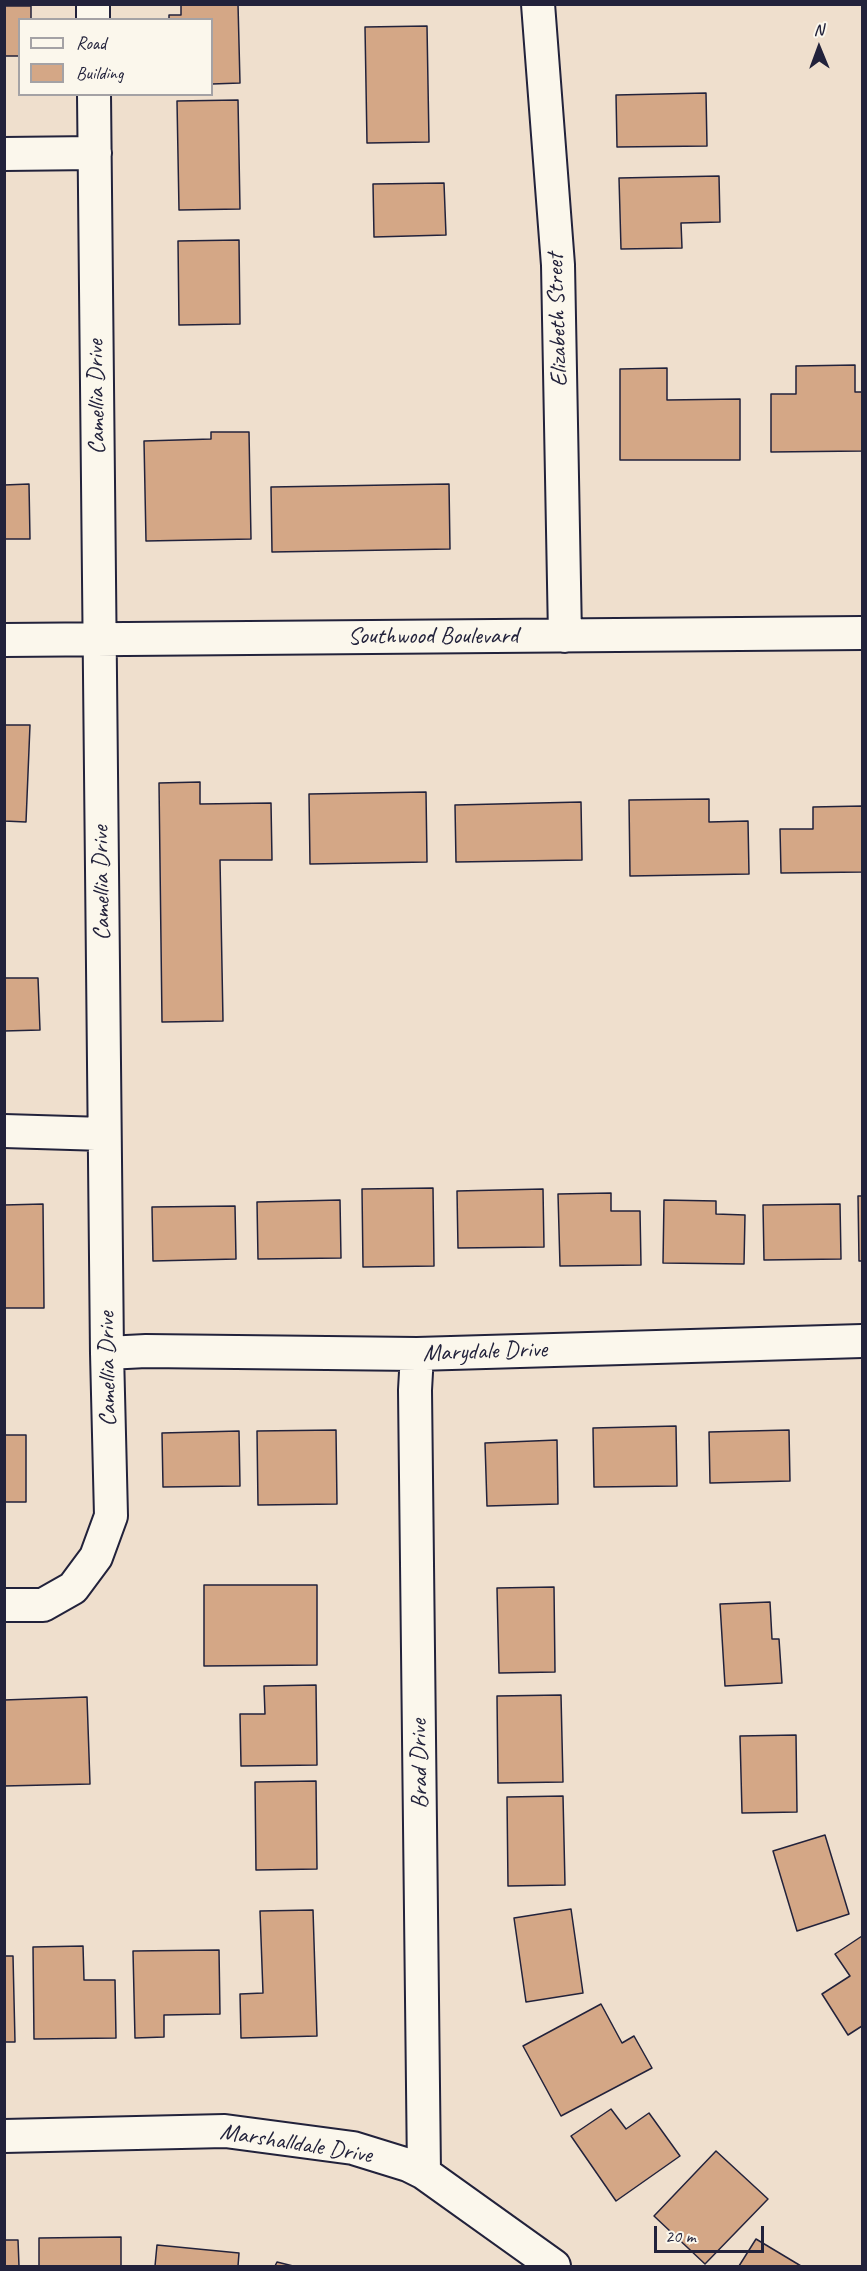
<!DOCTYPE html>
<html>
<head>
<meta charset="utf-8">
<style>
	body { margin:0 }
	#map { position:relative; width:867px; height:2271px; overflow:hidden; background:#efdfcd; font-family:Caveat,sans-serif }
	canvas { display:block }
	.frame { position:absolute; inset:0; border:6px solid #22223b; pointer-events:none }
	.legend { position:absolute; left:18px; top:18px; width:195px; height:78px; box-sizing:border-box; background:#fbf7ec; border:2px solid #a4a2a5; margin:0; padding:8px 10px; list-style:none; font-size:18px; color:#22223b }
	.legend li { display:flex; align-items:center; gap:12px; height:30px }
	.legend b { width:30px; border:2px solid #a4a2a5 }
	.north { position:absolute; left:789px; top:18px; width:60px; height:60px; -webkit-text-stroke:4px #fbf7ec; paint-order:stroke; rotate:359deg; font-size:16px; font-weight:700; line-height:24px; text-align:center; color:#22223b }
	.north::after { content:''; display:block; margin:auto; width:21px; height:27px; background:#22223b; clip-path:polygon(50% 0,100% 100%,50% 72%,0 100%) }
	.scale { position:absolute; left:654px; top:2226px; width:110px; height:27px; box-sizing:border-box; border:3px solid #22223b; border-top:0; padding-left:8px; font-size:18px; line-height:21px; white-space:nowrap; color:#22223b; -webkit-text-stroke:4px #fbf7ec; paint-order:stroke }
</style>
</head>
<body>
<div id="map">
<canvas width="867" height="2271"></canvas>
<div class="frame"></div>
<ul class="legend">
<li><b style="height:8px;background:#fbf7ec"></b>Road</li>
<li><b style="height:16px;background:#d4a786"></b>Building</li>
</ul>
<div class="north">N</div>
<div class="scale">20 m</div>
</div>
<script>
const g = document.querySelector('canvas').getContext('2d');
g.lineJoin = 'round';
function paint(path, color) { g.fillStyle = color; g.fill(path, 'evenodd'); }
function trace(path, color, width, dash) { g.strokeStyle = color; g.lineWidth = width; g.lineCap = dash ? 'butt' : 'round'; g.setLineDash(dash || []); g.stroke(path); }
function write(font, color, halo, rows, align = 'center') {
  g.font = font + ' Caveat,sans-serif'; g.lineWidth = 4.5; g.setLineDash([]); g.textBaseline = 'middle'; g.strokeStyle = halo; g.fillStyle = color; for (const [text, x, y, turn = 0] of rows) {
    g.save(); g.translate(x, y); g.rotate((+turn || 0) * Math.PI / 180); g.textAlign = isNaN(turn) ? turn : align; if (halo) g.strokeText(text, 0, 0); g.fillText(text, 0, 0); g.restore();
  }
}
const building = new Path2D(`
	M181 4H238L240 83 212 84V20H169V15H181Z
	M4 6H31V20H20V56H4Z
	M427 26 429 142 367 143 365 27Z
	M706 93 707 146 617 147 616 95Z
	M238 100 240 209 179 210 177 101Z
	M719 176 720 222 681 223 682 248 621 249 619 178Z
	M444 183 446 235 374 237 373 184Z
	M239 240 240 324 179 325 178 241Z
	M855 365V392H862V451L771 452V394H796V366Z
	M667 368V400L740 399V460H620V369Z
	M211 432H249L251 539 146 541 144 441 211 439Z
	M29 484 30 539H4V485Z
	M449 484 450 549 272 552 271 487Z
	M4 725H30L26 822 4 821Z
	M200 782V804L271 803 272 860H220L223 1021 162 1022 159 783Z
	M426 792 427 862 310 864 309 794Z
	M709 799V822L748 821 749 874 630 876 629 800Z
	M581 802 582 860 456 862 455 805Z
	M862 806V872L781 873 780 829H813V807Z
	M4 978H38L40 1030 4 1031Z
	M433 1188 434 1266 363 1267 362 1189Z
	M543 1189 544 1247 458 1248 457 1191Z
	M611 1193V1211H640L641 1265 560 1266 558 1194Z
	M858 1196H862V1261H859Z
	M340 1200 341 1258 258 1259 257 1202Z
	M664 1200 716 1201V1214L745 1215 744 1264 663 1263Z
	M43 1204 44 1308H4V1205Z
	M840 1204 841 1259 764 1260 763 1205Z
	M235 1206 236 1259 153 1261 152 1207Z
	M676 1426 677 1486 594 1487 593 1428Z
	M336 1430 337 1504 258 1505 257 1431Z
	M789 1430 790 1481 710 1483 709 1432Z
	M239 1431 240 1486 163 1487 162 1433Z
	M4 1435H26V1502H4Z
	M557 1440 558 1504 487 1506 485 1443Z
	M204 1585H317V1665L204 1666Z
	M554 1587 555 1672 499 1673 497 1588Z
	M770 1602 772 1639H779L782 1683 725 1686 720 1604Z
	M316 1685 317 1765 241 1766 240 1714H265L264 1686Z
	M561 1695 563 1782 498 1783 497 1696Z
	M87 1697 90 1784 4 1786V1700Z
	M796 1735 797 1812 742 1813 740 1736Z
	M316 1781 317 1869 256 1870 255 1782Z
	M563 1796 565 1885 508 1886 507 1797Z
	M825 1835 849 1914 797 1931 773 1851Z
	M571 1909 583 1993 526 2002 514 1918Z
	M313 1910 317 2036 241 2038 240 1994 263 1993 260 1911Z
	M862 1936V2026L848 2035 822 1994 850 1976 835 1954Z
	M83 1946 84 1980H115L116 2038 34 2039 33 1947Z
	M219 1950 220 2014 164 2015V2037L135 2038 133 1951Z
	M4 1956H13L15 2042H4Z
	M601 2004 622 2043 634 2036 652 2068 561 2116 523 2046Z
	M611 2109 626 2129 649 2113 680 2156 616 2201 571 2136Z
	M716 2151 768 2199 705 2264 654 2216Z
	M121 2237V2266H39V2238Z
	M756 2239 801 2266H739Z
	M4 2240H18L19 2266H4Z
	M157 2245 239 2253 238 2266H155Z
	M277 2262 293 2266H275Z`);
const minor = new Path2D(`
	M93 4V20
	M538 4 558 265 565 636
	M4 154 95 153
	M4 640 862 633
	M4 1131 104 1134
	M107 1353 146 1351 417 1354 862 1341
	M417 1354 415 1390 424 2173
	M4 1605H43L73 1588 96 1557 111 1516 107 1353 94 94
	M4 2136 225 2131 353 2148 408 2165 424 2173 554 2266`);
const streetNames = [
	["Elizabeth Street",558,320,-92],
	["Camellia Drive",97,397,-91],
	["Southwood Boulevard",433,637],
	["Camellia Drive",102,883,-91],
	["Marydale Drive",485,1352,-2],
	["Camellia Drive",108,1369,-91],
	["Brad Drive",420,1764,-91],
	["Marshalldale Drive",296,2144,9]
];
paint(building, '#d4a786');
trace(building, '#22223b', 1.5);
trace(minor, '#22223b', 36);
trace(minor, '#fbf7ec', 32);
write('24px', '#22223b', '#fbf7ec', streetNames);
</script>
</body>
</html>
